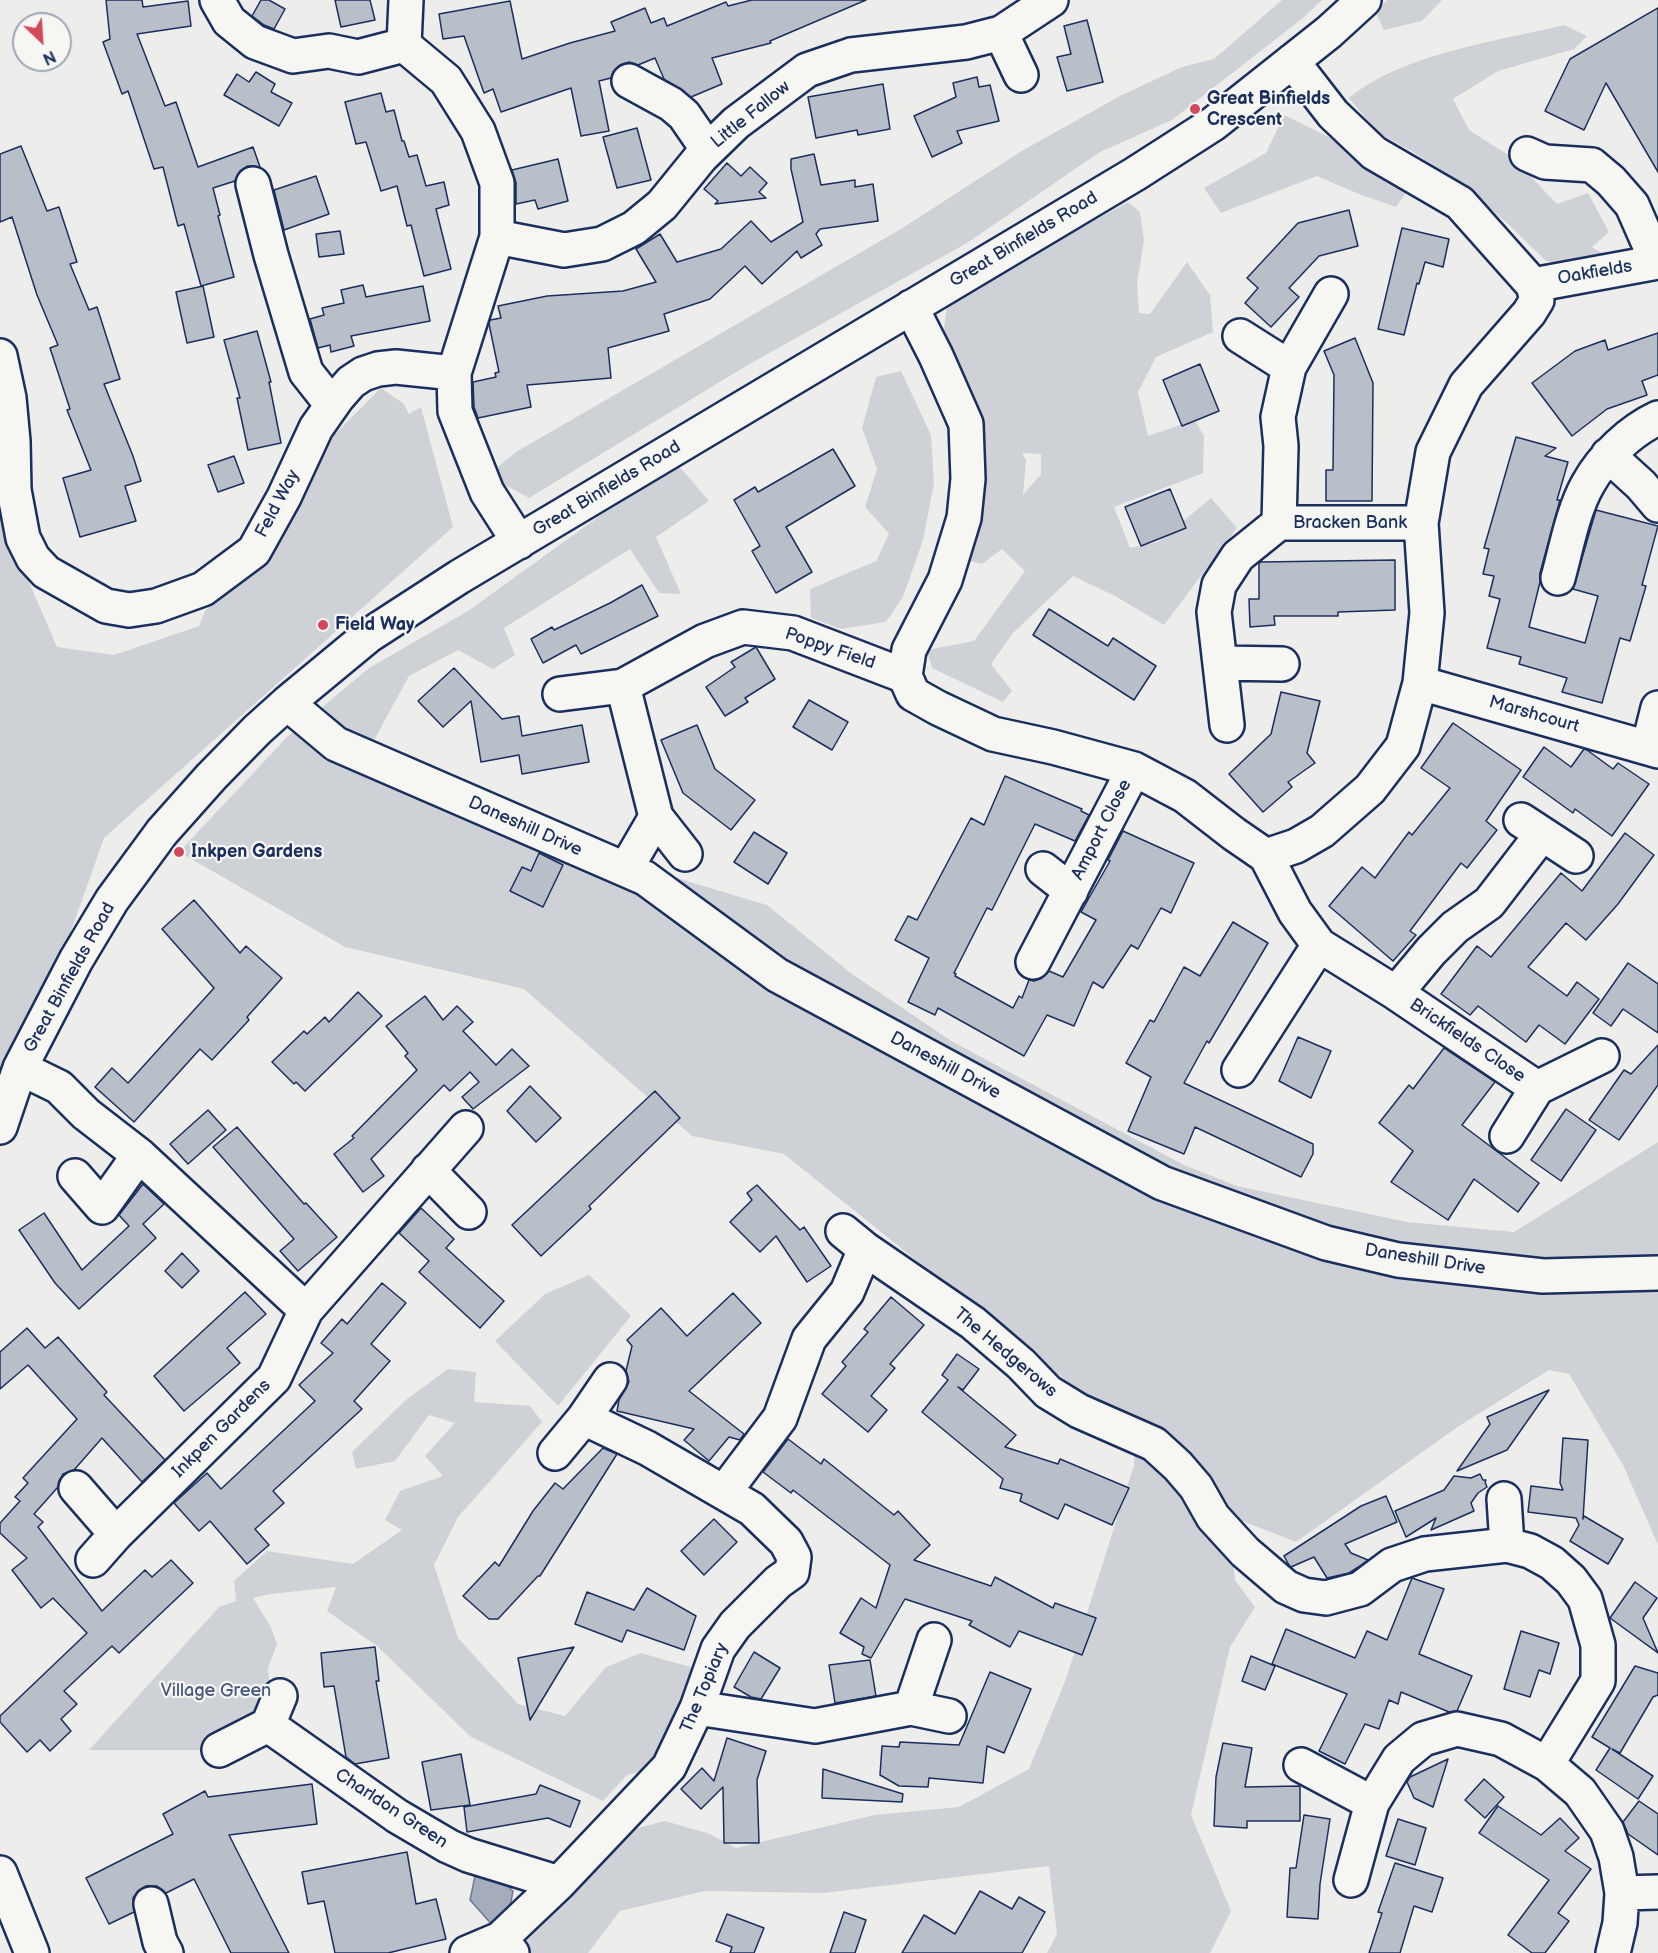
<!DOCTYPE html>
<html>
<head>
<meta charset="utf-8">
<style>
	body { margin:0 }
	#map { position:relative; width:1658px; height:1953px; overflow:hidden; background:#edeeec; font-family:"Balsamiq Sans",sans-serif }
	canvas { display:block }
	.north { position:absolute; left:12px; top:12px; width:60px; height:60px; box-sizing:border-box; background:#f6f6f2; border:2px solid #9ea6b7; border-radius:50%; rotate:155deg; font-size:16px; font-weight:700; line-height:24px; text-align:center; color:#1b2f5e }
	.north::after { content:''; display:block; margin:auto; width:21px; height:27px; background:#d1495b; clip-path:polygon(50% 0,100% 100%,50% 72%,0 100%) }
</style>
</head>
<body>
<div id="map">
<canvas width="1658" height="1953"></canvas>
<div class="north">N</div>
</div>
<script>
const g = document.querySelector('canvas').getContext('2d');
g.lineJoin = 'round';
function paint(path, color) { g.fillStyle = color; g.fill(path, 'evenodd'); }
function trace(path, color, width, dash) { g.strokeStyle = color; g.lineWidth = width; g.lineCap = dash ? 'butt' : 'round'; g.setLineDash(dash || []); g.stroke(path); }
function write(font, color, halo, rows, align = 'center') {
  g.font = font + ' "Balsamiq Sans",sans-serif'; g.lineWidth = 4.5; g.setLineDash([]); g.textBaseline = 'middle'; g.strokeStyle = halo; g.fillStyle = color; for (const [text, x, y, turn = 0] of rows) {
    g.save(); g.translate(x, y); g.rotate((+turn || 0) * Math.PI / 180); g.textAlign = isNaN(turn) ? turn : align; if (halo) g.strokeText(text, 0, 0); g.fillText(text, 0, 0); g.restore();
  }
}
const green = new Path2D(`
	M1282 0H1322L1303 18 1172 120 1100 152 967 243 746 366 529 498 503 484 493 471 516 452 901 229 1020 152 1120 96 1182 67 1214 59Z
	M1387 0H1442L1422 21 1384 30 1375 11Z
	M1564 25 1587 36 1574 49 1498 71 1453 99 1469 130 1513 158 1557 204 1588 193 1609 232 1592 247 1611 258 1570 269 1545 260 1507 223 1458 181 1413 152 1378 133 1349 98C1402 54 1497 41 1564 25Z
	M1284 115 1347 146 1409 189 1396 207 1359 194 1317 176 1221 213 1204 188 1266 153Z
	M1128 202 1140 212 1144 240 1137 284 1139 313 1150 314 1187 262 1210 295 1213 332 1156 357 1138 392 1148 436 1195 420 1204 436 1203 473 1114 507 1130 548 1158 542 1211 498 1237 528 1164 625 1115 596 1073 576 1013 633 991 664 1012 691 1003 702 932 668 927 650 974 641 1025 571 1002 549 982 564 965 560 978 446 986 445 957 374 944 328 947 306 982 283ZM1022 453 1041 454V474L1023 495 1026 460Z
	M901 371 931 435 934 483 923 540 903 597 886 622 841 629 811 618 810 589 876 561 889 534 865 507 877 469 862 428 876 377Z
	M381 388 404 404 409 414 421 407 453 527 104 838 0 1132V515L57 647 114 655 199 626 205 611 260 560 299 499 334 435Z
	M679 466 709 501 656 537 681 594 659 593 630 549 504 628 515 655 493 669 458 650 409 676 372 744 643 868 767 905 852 974 953 1042 1184 1165 1237 1186 1407 1222 1514 1232 1658 1142V1545L1623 1465 1569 1374 1549 1370 1459 1426 1296 1542 1227 1515 1235 1580 1255 1607 1230 1647 1191 1815 1231 1911 1210 1953H1047L1057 1934 1049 1866 823 1893 705 1891 620 1911 588 1953H520L514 1942 630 1830 665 1821 710 1834 736 1848 874 1815 959 1807 1029 1769 1066 1679 1134 1465 1135 1422 1080 1392 784 1154 692 1136 524 989 345 947 179 852 288 736 369 668 468 611 601 515Z
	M589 1275 631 1316 558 1406 495 1341 545 1294Z
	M448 1369 476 1372 474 1402 530 1406 542 1422 458 1517 434 1565 458 1638 518 1704 565 1716 606 1667 641 1653 718 1675 657 1768 627 1775 603 1801 471 1737 377 1646 327 1611 336 1587 270 1594 253 1598 271 1627 277 1644 268 1668 270 1685 281 1695 219 1750H89L219 1607 236 1601 234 1581 267 1551 353 1564 402 1530 385 1520 400 1491 443 1476 425 1456 455 1423 429 1415 395 1461 356 1469 352 1452 407 1399Z`);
const water = new Path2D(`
	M489 1870 513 1891 508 1917 495 1928 470 1900 475 1876Z`);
const building = new Path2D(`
	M106 0H142L143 7 188 1 191 26 137 34 165 106 176 102 198 167 253 147 260 167 248 166 240 171 235 181 213 188 220 215 218 216 234 277 201 286 184 224 178 226 163 167 154 169 128 91 122 94 103 42 110 39Z
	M261 0H269L285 9 274 29 264 25 252 16Z
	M335 0H370L375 20 341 27Z
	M752 0H866L770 41 771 43 712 58 722 84 691 97 664 79 655 58 638 65 629 62 620 65 613 72 611 78 599 81 609 131 581 136 571 88 501 112 493 89 484 93 464 36 443 39 439 14 510 1 522 59 570 43 615 31 611 22 645 8 651 23 664 18 667 26 726 2 728 6Z
	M1658 8V172L1606 83 1584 130 1545 111 1570 59Z
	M1087 20 1103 82 1067 91 1057 57 1071 54 1064 26Z
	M256 72 275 84 271 92 292 103 279 126 224 95 237 74 249 82Z
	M977 77 979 87 990 85 999 121 957 131 962 143 932 157 914 116 956 97 953 83Z
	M883 84 890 129 858 135 857 130 816 138 808 97Z
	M381 93 386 112 394 110 402 141H404L409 157 417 155 426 186 444 182 449 205 436 209 451 269 424 276 411 225 407 226 397 186 381 191 366 142 356 144 345 102Z
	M637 128 651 180 617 188 603 137Z
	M21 146 47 211 59 207 77 262 70 264 89 310 97 307 120 379 104 384 133 456 141 481 125 486 136 521 80 537 63 478 91 470 67 410 70 409 50 348 58 345 37 295 12 217 0 222V154Z
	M814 154 821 185 855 180V187L873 184 878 221 820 229 816 234 822 245 801 258 797 251 762 284 745 266 710 299 664 314 669 331 608 348 611 378 527 385 531 407 478 418 474 407 473 382 496 377 495 373 499 372 489 324 490 320 501 318 498 306 547 296 623 291 656 282 636 249 660 234 677 262 721 249 751 221 771 242 803 222 791 169V159Z
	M558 159 568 201 538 209 535 200 516 204V183L512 170Z
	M727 163 741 176 750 167 767 183 759 192 766 198 715 204 718 201 704 189Z
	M316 176 329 214 284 230 274 190Z
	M1349 210 1358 246 1319 256 1289 288 1299 297 1271 327 1245 303 1258 288 1247 278 1298 223Z
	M1402 228 1449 239 1443 267 1425 262 1419 284 1417 283 1404 335 1378 329Z
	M340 231 344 254 319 257 316 234Z
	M363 285 366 297 423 286 430 321 351 336 354 346 331 352 330 345 318 348 310 319 324 315 322 308 344 303 341 290Z
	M203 286 214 337 187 343 176 292Z
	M257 331 271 382H269L281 443 248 450 237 398H240L224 340Z
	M1658 333V375L1642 381 1647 395 1607 409 1572 436 1532 383 1575 351 1605 340 1608 350Z
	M1355 338 1373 383 1372 501H1326V470H1333L1334 375 1324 351Z
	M1200 364 1219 411 1182 426 1163 380Z
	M1516 437 1556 448 1545 456 1568 462 1557 500H1560L1540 573V582L1529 627 1585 643 1598 596 1573 589 1596 510 1658 526 1642 585 1646 586 1630 641 1620 638 1602 703 1562 692 1567 678 1519 664 1521 657 1487 648 1500 599 1489 596 1494 576 1483 574 1489 549 1484 548Z
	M833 449 855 486 786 527 812 572 776 593 752 551 760 546 734 500 755 487 758 492Z
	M234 456 244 483 218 492 208 465Z
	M1170 489 1186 528 1141 546 1125 507Z
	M1395 560V610L1338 612V616H1274L1275 625 1250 627 1249 599H1259V563L1261 562Z
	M642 585 658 616 581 654 576 645 543 663 531 639 552 627 554 630 610 603Z
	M1049 609 1108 646 1113 638 1156 666 1134 700 1033 635Z
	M756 647 775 679 745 698 748 702 725 716 706 687 735 667 731 662Z
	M454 668 502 719 519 716 522 736 582 725 589 762 522 774 519 755 481 762 471 701 443 727 418 701Z
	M1281 692 1320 701 1307 753 1315 763 1288 782 1292 787 1263 812 1229 774 1271 734Z
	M809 700 848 722 832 750 793 727Z
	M1453 723 1521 770 1486 821 1497 830 1467 868 1461 863 1410 931 1416 935 1393 961 1329 906 1362 867 1375 878 1409 832 1412 835 1450 788 1421 768Z
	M697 725 715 769 755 800 731 830 683 793 661 740Z
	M1544 747 1571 767 1584 749 1587 750 1613 769 1618 763 1649 784 1612 836 1575 809 1573 813 1523 777Z
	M1005 776 1082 809 1081 811 1089 815 1075 841 1035 824 992 910 987 908 954 973 956 974 955 976 1013 1008 1019 996 1022 998 1029 980 1034 981 1042 978 1049 971 1063 977 1096 920 1081 912 1110 861 1108 860 1123 831 1194 863 1171 913 1161 908 1138 949 1131 945 1103 988 1093 982 1074 1026 1047 1015 1024 1056 938 1008 935 1015 908 1002 929 958 895 940 908 916 917 920 971 818 984 825Z
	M754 832 787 853 768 884 734 862Z
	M1625 833 1654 855 1618 904 1586 940 1566 923 1528 967 1567 996 1577 982 1599 999 1565 1044 1539 1025 1526 1042 1478 1006 1470 1015 1441 994 1477 946 1491 957 1561 873 1582 891Z
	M539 853 563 865 543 907 510 891 522 867 531 871Z
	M194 900 240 953 246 946 282 978 247 1017 249 1020 212 1060 200 1049 134 1122 95 1087 112 1068 128 1083 214 988 162 929Z
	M1233 922 1268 943 1209 1043 1207 1041 1184 1083 1313 1144V1154L1301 1177 1195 1127 1184 1154 1128 1131 1151 1077 1126 1063 1150 1020 1154 1022 1184 967 1200 976Z
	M1628 963 1658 984V1033L1623 1009 1611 1026 1593 1013Z
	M358 992 382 1016 305 1091 296 1082 294 1084 272 1062 304 1031 307 1034 325 1017 329 1022Z
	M425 996 443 1020 457 1006 473 1022 463 1031 496 1065 512 1049 529 1066 473 1109 462 1097 479 1082 470 1072 450 1091 444 1085 371 1159 384 1176 363 1192 334 1154 354 1138 352 1136 417 1070 405 1056 408 1053 386 1026Z
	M1298 1037 1331 1051 1311 1098 1279 1081Z
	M1658 1045V1085L1619 1140 1589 1120 1624 1070 1631 1074Z
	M1444 1048 1495 1082 1462 1125 1539 1183 1518 1212 1474 1179 1448 1220 1391 1182 1413 1151 1379 1123 1409 1085 1413 1089Z
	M530 1086 561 1118 536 1142 507 1111Z
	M655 1091 680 1118 589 1206 591 1209 541 1256 512 1225Z
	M1566 1109 1596 1130 1561 1181 1531 1160Z
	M208 1110 226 1130 188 1164 170 1144Z
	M237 1127 304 1204 306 1203 337 1237 298 1271 280 1251 294 1239 213 1147Z
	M143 1184 164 1204 143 1224 156 1238 79 1309 55 1283 19 1230 44 1213 82 1270 129 1226 119 1215Z
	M757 1185 800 1230 804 1227 831 1266 807 1282 776 1236 760 1252 730 1222 752 1200 747 1193Z
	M421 1208 454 1239 446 1248 504 1301 480 1328 419 1272 429 1261 399 1233Z
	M182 1253 199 1271 182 1288 165 1271Z
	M382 1283 406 1303 371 1344 390 1361 354 1401 362 1409 273 1491 284 1503 255 1529 269 1545 247 1564 210 1521 199 1531 174 1503 207 1473 221 1489 315 1401 299 1385 333 1353 321 1343 342 1319 347 1324Z
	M245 1292 266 1314 227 1348 240 1363 184 1411 154 1376Z
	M733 1293 761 1323 689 1391 744 1434 740 1440 729 1437 709 1461 684 1440 694 1429 617 1411 619 1400 629 1382 626 1371 632 1346 627 1340 661 1308 687 1336Z
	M891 1297 924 1325 890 1364 895 1368 871 1396 887 1410 868 1432 822 1394 846 1366 842 1362 868 1332 864 1329Z
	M27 1328 45 1348 58 1337 107 1392 104 1395 165 1460 142 1482 102 1438 74 1470 63 1474 59 1481 58 1487 34 1514 43 1522 38 1527 102 1611 145 1570 152 1577 171 1560 193 1583 119 1653 112 1646 64 1691 77 1704 61 1719 71 1731 50 1751 40 1740 27 1752 0 1722V1716L87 1633 53 1598 41 1608 12 1570 27 1558 0 1533V1523L20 1501 15 1497 28 1483 23 1478 77 1419 28 1365 0 1389V1352Z
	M957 1354 979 1369 963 1390 958 1387 1016 1435 1005 1447 1058 1464 1060 1459 1129 1488 1112 1525 1065 1504 1058 1519 1020 1501 1022 1494 1000 1488 1003 1479 922 1412 948 1380 942 1375Z
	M1549 1390 1507 1450 1457 1471 1490 1424 1487 1417Z
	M1563 1438 1588 1440 1583 1519 1584 1516 1623 1539 1608 1564 1570 1541 1579 1525 1576 1518 1528 1512 1531 1486 1563 1490 1560 1483Z
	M788 1439 821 1464 824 1459 894 1515 898 1511 930 1545 914 1560 991 1586 995 1577 1053 1608 1055 1603 1096 1618 1082 1655 1019 1631 1010 1647 969 1625 972 1621 905 1599 871 1658 862 1654 864 1647 840 1633 861 1598 876 1608 890 1565 793 1490 791 1493 763 1472Z
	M603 1448 617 1454 540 1576H538L498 1619H489L463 1596 495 1562 499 1566 533 1511 555 1483 563 1489Z
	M1480 1474 1483 1480H1486L1485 1482 1487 1487 1478 1493 1471 1503 1474 1511 1431 1530 1436 1518 1406 1537 1395 1511 1444 1490 1454 1476 1471 1478Z
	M1386 1496 1397 1522 1345 1544 1351 1553 1368 1560 1360 1566 1349 1573 1327 1578 1314 1557 1291 1567 1289 1565 1284 1556 1361 1506Z
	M714 1519 737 1542 704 1575 681 1551Z
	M1412 1578 1444 1589 1419 1654 1472 1676 1457 1711 1449 1712 1401 1692 1398 1704 1389 1700 1379 1729 1365 1724 1345 1764 1319 1751 1347 1694 1272 1664 1286 1629 1355 1658 1367 1631 1387 1640Z
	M1635 1582 1657 1598 1643 1618 1658 1653 1610 1618Z
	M647 1588 696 1616 684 1650 627 1630 622 1642 575 1624 587 1592 634 1610Z
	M1521 1631 1559 1643 1550 1674 1539 1670 1530 1697 1504 1689Z
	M375 1647 379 1681H376L389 1758 355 1764 346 1757 334 1686 324 1687 321 1653Z
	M574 1647 530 1720 518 1658Z
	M754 1652 780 1668 761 1699 751 1697 734 1687Z
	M1251 1656 1275 1666 1265 1690 1242 1681Z
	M870 1660 876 1696 835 1703 829 1665Z
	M1635 1666 1658 1673V1695L1653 1697 1620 1753 1612 1749 1653 1776 1638 1799 1596 1770 1610 1748 1592 1737Z
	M990 1672 1031 1689 1004 1753 987 1746 983 1783 929 1778 928 1787 899 1786 880 1775 882 1746 899 1747 900 1742 959 1745Z
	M727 1738 766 1751 757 1780 759 1843H724L723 1787 701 1809 681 1789 702 1768 714 1781Z
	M1223 1743 1252 1748 1245 1787 1300 1786V1821H1247V1828L1214 1826 1216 1777Z
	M461 1754 470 1805 431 1810 422 1762Z
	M1448 1759 1433 1807 1414 1798 1407 1782 1410 1777Z
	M823 1769 903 1794 902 1802 822 1798Z
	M1484 1779 1504 1797 1485 1818 1465 1800Z
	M312 1784 317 1824 229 1835 289 1953H231L194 1879 166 1893 157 1886H146L138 1891 133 1898 134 1912 109 1924 86 1878 173 1834 163 1814 205 1791 208 1797Z
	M540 1785 580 1801 570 1827 548 1818 467 1832 464 1807 536 1794Z
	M1639 1801 1658 1814V1855L1628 1834 1623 1822Z
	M1498 1806 1541 1835 1560 1818 1579 1838 1565 1851 1591 1869 1558 1913 1569 1921 1545 1953H1532L1508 1935 1549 1880 1479 1833Z
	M1304 1815 1330 1819 1320 1884 1318 1919 1287 1917 1290 1868H1296Z
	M1398 1819 1426 1828 1415 1865 1386 1856Z
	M407 1852 416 1904 436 1899 446 1939 388 1953H335L324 1901 308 1904 302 1872Z
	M1395 1863 1443 1878 1432 1912 1414 1906 1400 1953H1369L1382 1913 1378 1912Z
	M980 1891 1012 1909 1019 1897 1045 1912 1022 1953H902L924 1915 955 1934Z
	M844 1912 866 1920 855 1953H830Z
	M727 1914 764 1928 754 1953H730L732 1947 716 1941Z`);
const minor = new Path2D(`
	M217 0 229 21 255 42 293 56 329 51 358 57 404 45
	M406 0 404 45 446 80 478 131 497 183V237L454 373 455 411 487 492 519 542
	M1001 33 1021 75
	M629 81 671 104 684 115 708 150
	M1527 154 1545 162 1592 165 1611 181 1632 205 1657 262
	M253 184 271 255 306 372 332 405
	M497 237 564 250 602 244 634 228 662 205 701 157 736 123 807 70 851 55 966 42 1001 33 1051 0
	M1533 285 1658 262
	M911 307 936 356 966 424 968 479 964 518 945 580 909 650 905 676 913 694 938 708 993 734 1053 747 1134 769 1185 796 1234 834 1266 856 1296 846 1322 831 1370 789 1403 746 1420 683 1427 613 1421 523 1433 452 1466 385 1529 313 1537 300 1533 285 1460 203 1374 153 1333 114 1292 61
	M1240 336 1289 367
	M0 356 9 398 13 441 14 490 23 538 33 558 46 572 106 606 129 610 156 606 203 589 254 551 284 497 316 428 337 398 351 382 363 374 378 369 396 367 454 373
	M1608 455 1641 485 1658 505
	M1279 523H1421
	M1558 578C1566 549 1573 510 1588 484 1603 457 1630 431 1658 418
	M1220 663 1282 664
	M1420 683 1658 751
	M623 686 656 817 685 854
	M560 694 623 686 705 641 743 627 793 633 905 676
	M287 703 336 744 645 878 777 975 1162 1183 1326 1243 1398 1260 1543 1276 1658 1273
	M1227 725 1214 612 1219 585 1238 556 1279 523 1281 446 1278 417 1289 367 1331 294
	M1648 748 1658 708
	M1521 820 1576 856
	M1266 856 1295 912 1319 945 1396 993 1537 1088
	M631 860 656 817
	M1043 869 1071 891
	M1033 962 1134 769
	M1396 993 1431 951 1455 927 1489 903 1542 834
	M20 1068 59 1087 86 1114 139 1155 306 1310
	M1239 1070 1319 945
	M0 1127 20 1068 76 960 112 900 162 832 211 777 257 730 287 703 368 636 459 577 1135 174 1213 124 1329 32 1364 0
	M1507 1136 1537 1088 1602 1056
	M428 1170 469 1212
	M75 1176 102 1207 139 1155
	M843 1231 865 1249 973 1323 1021 1364 1048 1392 1079 1411 1154 1444 1178 1466 1196 1487 1213 1517 1245 1552 1286 1587 1304 1595 1326 1598 1360 1589 1392 1565 1425 1554 1507 1545 1530 1551 1552 1563 1571 1580 1585 1599 1598 1645V1681L1547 1764
	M555 1453 584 1418 610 1380
	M76 1488 116 1534
	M725 1491 780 1418 809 1339 847 1292 865 1249
	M1504 1499 1507 1545
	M93 1560 116 1534 274 1378 306 1310 466 1128
	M697 1708 815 1726 911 1708 949 1716
	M911 1708 934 1640
	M268 1725 397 1816 448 1846 468 1855 559 1883
	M219 1750 268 1725 280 1696
	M1301 1765 1372 1803
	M0 1873 32 1953
	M1351 1880 1372 1803 1399 1759 1423 1739 1457 1729 1501 1739 1547 1764 1580 1792 1607 1831 1616 1857 1622 1893 1620 1923 1613 1953
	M1622 1893 1658 1892
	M151 1904 160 1942 166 1953
	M467 1953 500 1939
	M512 1953 500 1939 559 1883 669 1767 697 1708 718 1649 735 1625 778 1582 792 1572 794 1557 786 1542 752 1509 647 1448 584 1418`);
const markers = [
	[1195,109,6,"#d1495b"],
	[323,625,6,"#d1495b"],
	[179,852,6,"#d1495b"]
];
const poiNames = [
	["Great Binfields",1207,99],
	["Crescent",1207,120],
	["Field Way",335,625],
	["Inkpen Gardens",191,852]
];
const streetNames = [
	["Little Fallow",751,115,-39],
	["Great Binfields Road",1024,240,-31],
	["Oakfields",1595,273,-10],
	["Great Binfields Road",607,489,-31],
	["Feld Way",278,504,-62],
	["Bracken Bank",1350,523],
	["Poppy Field",830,649,19],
	["Marshcourt",1534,715,16],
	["Daneshill Drive",525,827,24],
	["Amport Close",1102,830,-63],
	["Great Binfields Road",70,978,-61],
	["Brickfields Close",1467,1041,34],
	["Daneshill Drive",945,1066,28],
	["Daneshill Drive",1425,1260,9],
	["The Hedgerows",1005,1353,40],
	["Inkpen Gardens",222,1429,-45],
	["The Topiary",705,1688,-67],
	["Charldon Green",391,1809,33]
];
const parkNames = [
	["Village Green",216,1691]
];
paint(green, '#ced2d7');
paint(water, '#a5acbc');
trace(water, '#6e7a96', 1.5);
paint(building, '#b9bfc8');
trace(building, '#1b2f5e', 1.5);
trace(minor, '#1b2f5e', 38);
trace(minor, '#f6f6f2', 33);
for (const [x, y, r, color] of markers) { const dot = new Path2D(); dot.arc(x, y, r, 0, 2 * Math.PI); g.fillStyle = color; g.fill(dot); trace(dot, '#f6f6f2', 2); }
write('bold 18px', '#1b2f5e', '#f6f6f2', poiNames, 'left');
write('18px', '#1b2f5e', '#f6f6f2', streetNames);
write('18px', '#48587c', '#f6f6f2', parkNames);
</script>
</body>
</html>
